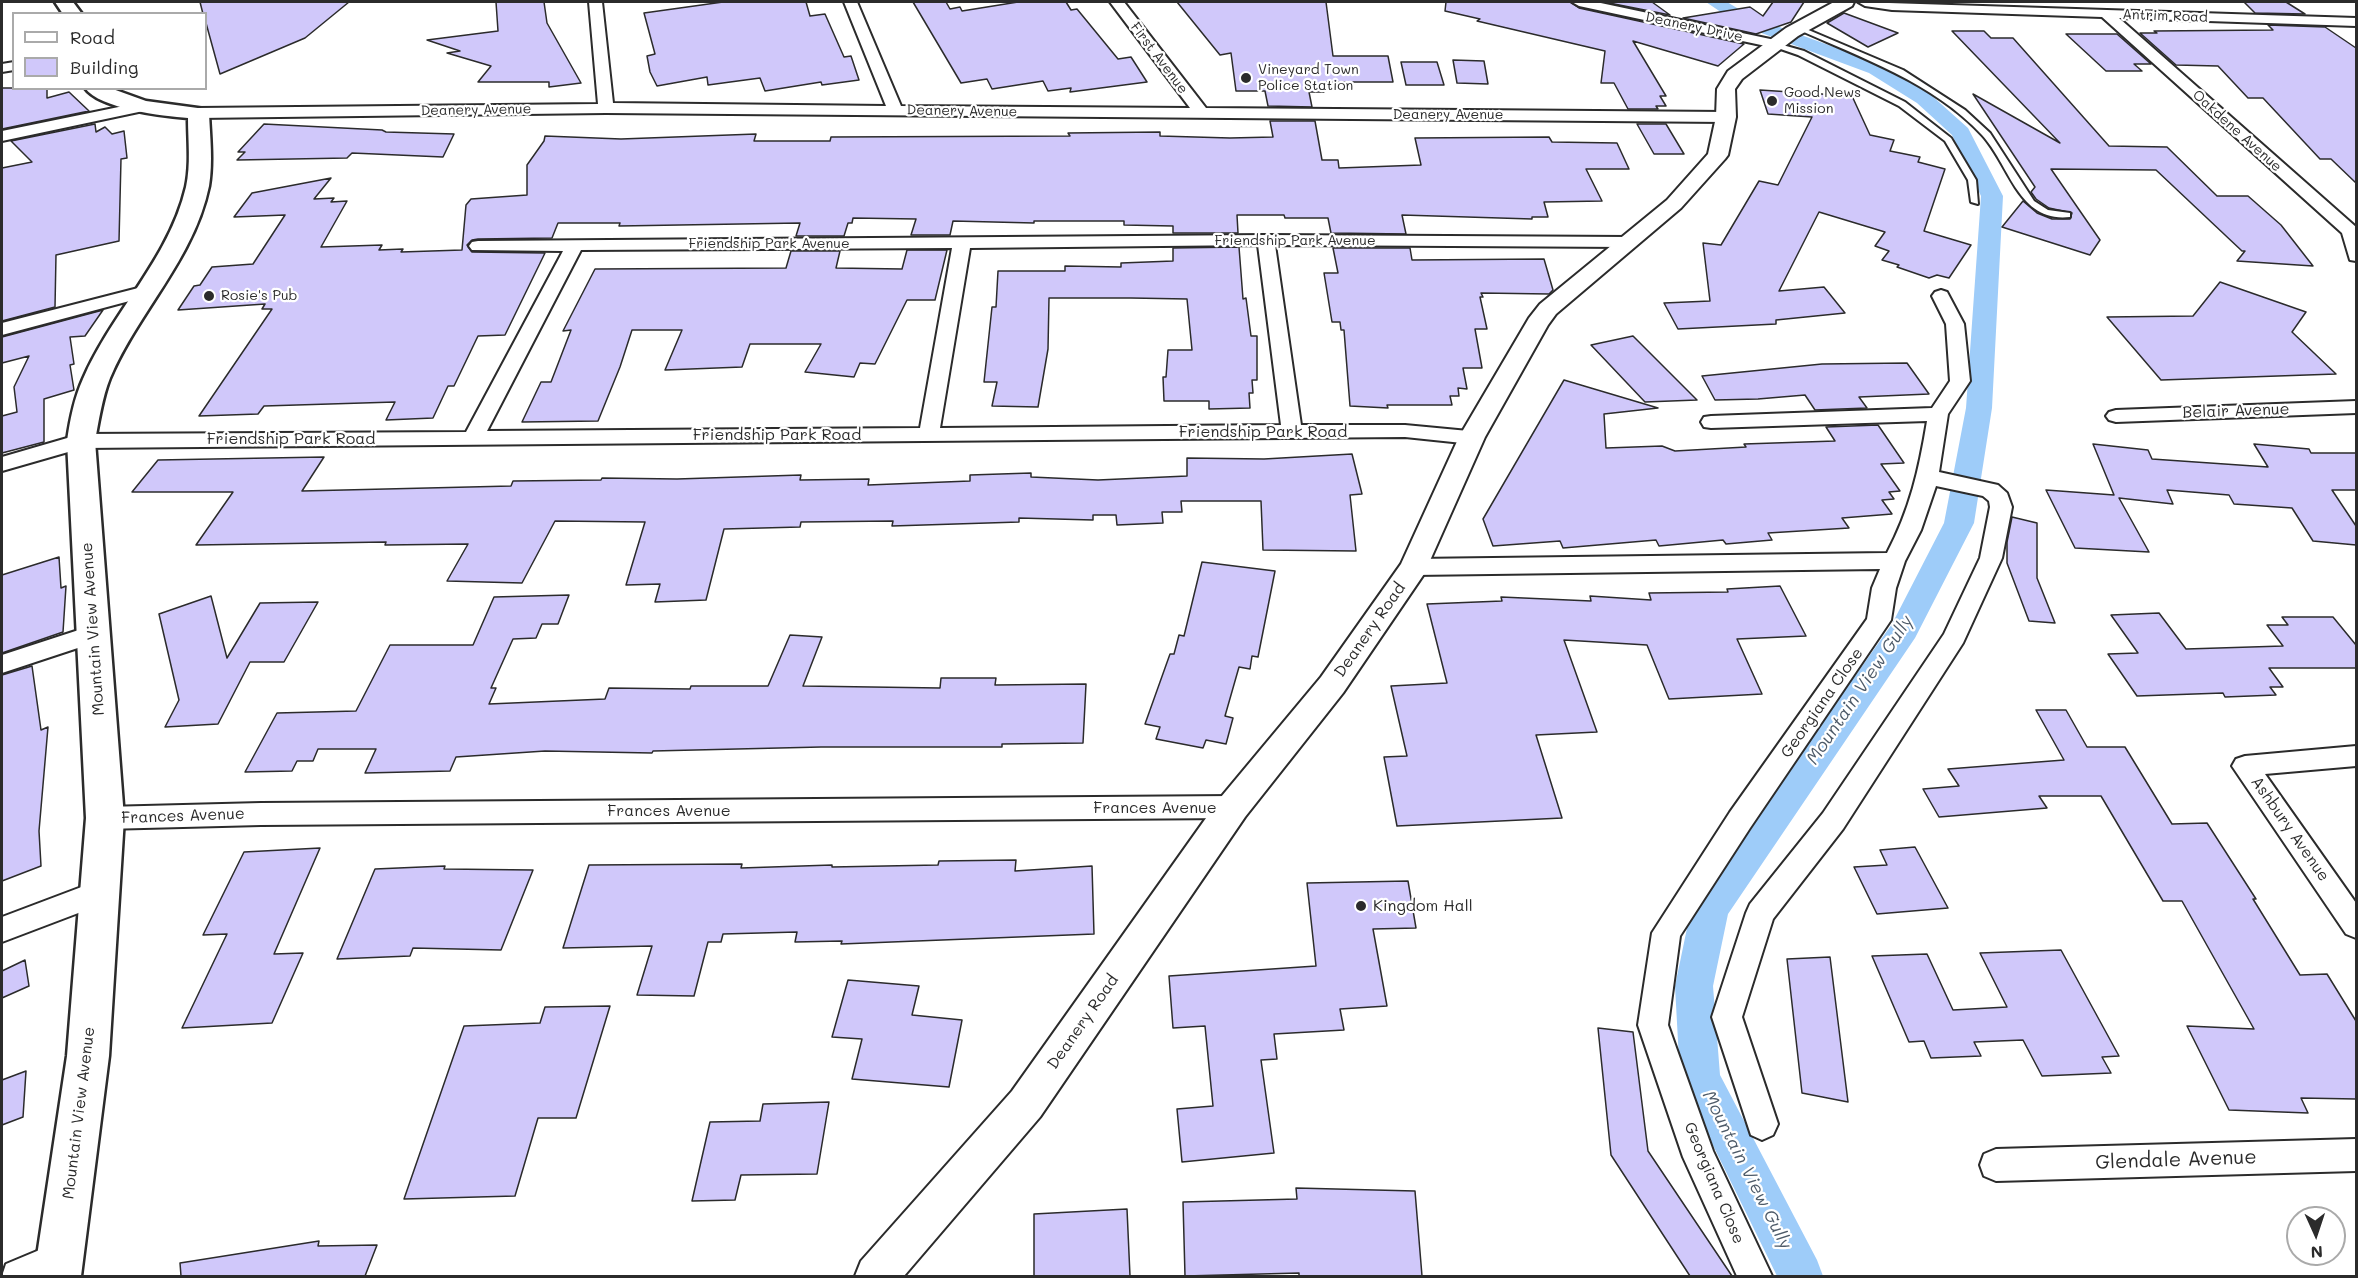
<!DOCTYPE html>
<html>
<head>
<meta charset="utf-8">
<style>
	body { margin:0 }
	#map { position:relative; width:2358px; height:1278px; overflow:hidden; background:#fff; font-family:Mali,sans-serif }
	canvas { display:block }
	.frame { position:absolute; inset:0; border:3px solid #2b2b2b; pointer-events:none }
	.legend { position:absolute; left:12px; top:12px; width:195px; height:78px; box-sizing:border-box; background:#fff; border:2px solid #aaa; margin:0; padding:8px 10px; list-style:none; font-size:18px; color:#2b2b2b }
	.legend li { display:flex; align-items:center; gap:12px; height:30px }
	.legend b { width:30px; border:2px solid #aaa }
	.north { position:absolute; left:2286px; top:1206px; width:60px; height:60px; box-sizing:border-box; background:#fff; border:2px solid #aaa; border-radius:50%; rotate:177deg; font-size:16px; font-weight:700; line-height:24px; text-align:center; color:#2b2b2b }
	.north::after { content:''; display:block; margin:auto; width:21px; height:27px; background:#2b2b2b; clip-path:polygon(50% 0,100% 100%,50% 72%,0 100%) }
</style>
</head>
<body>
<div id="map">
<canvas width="2358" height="1278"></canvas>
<div class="frame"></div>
<ul class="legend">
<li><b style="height:8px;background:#fff"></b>Road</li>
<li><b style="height:16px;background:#d0c8fa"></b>Building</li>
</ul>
<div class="north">N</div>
</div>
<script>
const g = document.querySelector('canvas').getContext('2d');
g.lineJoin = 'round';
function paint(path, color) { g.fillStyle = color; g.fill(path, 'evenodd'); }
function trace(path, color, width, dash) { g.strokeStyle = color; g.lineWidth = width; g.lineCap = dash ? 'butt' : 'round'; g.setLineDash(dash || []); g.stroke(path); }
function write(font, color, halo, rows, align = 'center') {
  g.font = font + ' Mali,sans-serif'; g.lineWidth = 4.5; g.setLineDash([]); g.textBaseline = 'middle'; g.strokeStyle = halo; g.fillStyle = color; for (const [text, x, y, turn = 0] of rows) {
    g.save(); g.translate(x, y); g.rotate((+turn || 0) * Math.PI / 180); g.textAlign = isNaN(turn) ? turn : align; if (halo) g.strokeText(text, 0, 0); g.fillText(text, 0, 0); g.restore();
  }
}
const canal = new Path2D(`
	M1706 2H1727L1752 17 1883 65 1931 95 1968 128 2003 196 1992 408 1974 523 1915 638 1728 914 1713 986 1720 1075 1817 1260 1823 1276H1777L1680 1078 1675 986 1691 909 1697 898 1892 624 1944 523 1966 408 1981 196 1952 135 1917 103 1869 73 1740 25Z`);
const building = new Path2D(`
	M200 2H349L305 38 220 74 206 23V14H203Z
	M496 2H544L547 23 581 83 549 87V82H478L491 66 447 53 460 51 427 40 498 31Z
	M723 2H806L810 16 825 14 844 57 851 56 859 80 822 85 821 82 765 91 760 78 708 85 707 77 657 86 650 72 647 56 655 54 644 13Z
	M913 2H946L950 9 960 7 962 11 1018 2H1066L1071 10 1077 9 1118 59 1131 57 1147 82 1070 92 1071 88 1048 91 1043 81 992 89 987 79 961 83Z
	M1177 2H1326L1333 56H1388L1393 82H1323L1324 92H1309L1312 107 1268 106 1265 91H1236L1231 53 1220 55Z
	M1446 2H1570L1579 8 1744 44 1718 66 1633 41 1666 96H1660L1666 106H1656L1658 109H1628L1614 83H1601L1605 51 1477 21 1480 19 1445 11Z
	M1604 2H1652L1670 15Z
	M1773 2H1804L1791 22 1756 34 1683 18 1750 7 1763 16Z
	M2244 2H2286L2305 14 2255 13Z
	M1844 13 1898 33 1868 47 1827 23Z
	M2268 25 2325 27 2356 48V183L2331 159H2320L2263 98H2248L2218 66 2176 65 2140 33H2157L2154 31 2273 30Z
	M1952 31H1984L1991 38H2013L2109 146 2167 147 2217 196H2248L2281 225 2313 266 2237 261 2245 251H2242L2156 170 2051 169 2100 240 2090 255 2002 227 2023 201 2037 213 2052 219H2070L2072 213 2049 208 2036 199 2031 192 2035 187 1973 94 2060 143Z
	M2066 34H2117L2151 64H2134L2142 71H2106Z
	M1453 60 1484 61 1488 84 1457 83Z
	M1401 62H1437L1444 85H1406Z
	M2 88H47V98L69 92 89 111 2 129Z
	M1760 90 1852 96 1870 135 1894 140 1890 151 1920 157 1918 162 1945 169 1924 231 1971 245 1949 278 1937 275 1929 278 1897 267 1899 265 1882 260 1889 251 1875 246 1885 232 1819 212 1779 291 1824 287 1845 313 1776 320V324L1678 329 1664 303 1710 301 1703 243 1721 245 1759 181 1778 185 1812 117 1768 114Z
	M1270 121H1315L1322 160H1338L1339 168 1421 165 1415 138 1549 137 1552 142 1617 143 1629 169H1586L1602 201 1544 202 1548 217H1532V219L1402 215 1406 234 1331 233 1328 218H1285L1284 215H1237L1238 233H1173V226L1124 225V221H1034V223L953 221 950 235H911L916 219 853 218 852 223H848L844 236H796L800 223 619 226 620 223H558L552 238 478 239 472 240 467 245 472 252 545 253 505 335 478 336 454 386H448L433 418 386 420 395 402 264 406 258 414 199 416 272 309H262L265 304 178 310 194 286 200 285 212 267 253 264 285 215 234 217 252 193 331 178 314 199 334 198 331 202 347 201 321 247 382 245 379 250 403 249 401 252 462 250 466 205 471 199 527 195V165L544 141 545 136 621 139 756 134 754 141H830L831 137 1070 136 1068 133 1160 132V136L1230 138 1273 137Z
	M95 124 96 132 105 127 112 134 124 131 127 158 121 159 119 241 56 255 55 307 2 321V168L32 162 11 141Z
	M264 124 382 130 386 132 454 134 443 157 352 153 347 158 237 160 245 152H238Z
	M1637 124H1666L1684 154H1654Z
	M1239 247 1243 299 1246 298 1251 336H1257V380H1252L1253 393H1249L1250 408 1209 409V401H1164L1163 377H1166L1168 350H1192L1187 299 1131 298H1049L1048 349 1038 407 992 406 997 382H984L992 307H996L998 271H1065V266L1121 267V263L1173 261V248Z
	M1333 248H1410L1412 260 1544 259 1553 290 1549 294 1481 293 1483 297H1480L1487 329H1475L1482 368H1463L1467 389 1458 388 1459 396H1450L1452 405H1387L1388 408 1350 406 1344 330H1341L1340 322H1332L1324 273H1338Z
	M907 250H947L935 300H907L875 364 860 363 854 377 805 372 821 344H750L742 367 665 370 682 330H632L620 367 598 421 522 422 541 382H551L571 330 563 331 595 269 786 268 791 251H840L836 268 902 269Z
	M2220 282 2306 312 2292 332 2336 374 2161 380 2107 317 2193 316Z
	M103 310 85 336 70 337 74 364 70 365 74 390 44 399V442L2 453V416L17 412 14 387 29 356 2 363V337Z
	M1633 336 1697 400 1645 402 1591 345Z
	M1907 363 1929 394 1859 397 1867 408 1815 410 1805 395 1758 399 1715 400 1702 376 1822 364Z
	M1564 380 1658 408 1604 414 1606 448 1662 446 1675 451 1746 447 1744 444 1835 441 1826 427 1878 425 1904 463 1881 464 1900 491 1889 492 1894 499 1882 500 1892 514 1842 518 1849 528 1768 533 1772 540 1726 544 1723 540 1659 546 1656 540 1563 548 1560 541 1493 546 1483 519Z
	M2093 444 2148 450 2152 459 2268 467 2254 444 2309 449 2311 453H2356V490H2332L2356 526V545L2313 541 2292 508 2234 504 2229 495 2167 490 2173 504 2119 498 2149 552 2075 548 2046 490 2114 495Z
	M1352 454 1362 494 1350 495 1356 551 1263 550 1261 501H1181L1182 512H1162L1163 523 1117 525 1116 515H1093V520L1019 518V522L892 526 893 521 801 522 800 527 724 529 706 600 655 602 660 584 626 585 645 522 555 521 522 583 447 581 468 544 385 545 386 542 196 545 233 492H132L158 460 324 457 302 491 511 486 513 481 601 480 602 478 677 479 801 475 800 480 869 479 868 485 970 481V475L1031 473V477L1098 480 1187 476V458L1264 459Z
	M2012 517 2037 523V578L2055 623 2029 621 2007 563V542Z
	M59 557 61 588 66 586 63 632 2 653V575Z
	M1202 562 1275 571 1258 657 1252 656 1250 669 1239 667 1225 716 1233 718 1226 744 1206 740 1203 748 1156 739 1160 727 1145 724 1170 654H1174L1179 635 1184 636Z
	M1780 586 1806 636 1737 639 1762 694 1669 699 1647 645 1564 640 1597 732 1536 735 1562 818 1397 826 1384 757 1407 756 1391 686 1447 683 1427 604 1502 601 1501 597 1591 601 1590 596 1651 600 1649 593 1728 592 1727 589Z
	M569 595 558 624H542L536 638 513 639 491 688H496L489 704 605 699 609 688 690 689 691 686H768L790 635 822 637 803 686 940 688 941 678H996L995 685 1086 684 1083 743 1002 744V747H821L653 751 652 753 545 751 456 757 450 771 365 773 376 749H318L313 761H297L292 771 245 772 277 713 356 711 390 645H473L494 597Z
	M211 596 227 658 260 603 318 602 284 662H250L218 724 165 727 179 700 159 614Z
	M2159 613 2186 649 2283 646 2267 625H2288L2282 617H2333L2356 645V668H2269L2283 687H2270L2276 695 2225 697 2223 693 2137 696 2108 654 2138 653 2111 615Z
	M32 666 41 730 48 727 39 831 41 866 2 881V675Z
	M2036 710H2066L2087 747H2125L2172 824 2207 823 2256 899H2253L2300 975 2327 974 2356 1021V1099L2301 1098 2308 1113 2229 1110 2187 1026 2254 1029 2182 901H2163L2101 796H2039L2047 808 1939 817 1923 789 1959 786 1948 769 2064 760Z
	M1915 847 1948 908 1877 914 1854 867 1887 865 1880 850Z
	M320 848 274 954 303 953 272 1023 182 1028 227 934 203 935 244 852Z
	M1016 860 1015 871 1092 866 1094 934 841 944 842 941 795 942 797 932 723 934 721 942H708L694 996 637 995 652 946 563 948 589 865 742 864 741 868 832 865V867L938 865 939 861Z
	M445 866 444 869 533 870 501 950 413 948 410 956 337 959 375 869Z
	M1408 881 1416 928 1373 929 1387 1006 1340 1009 1344 1030 1274 1034 1277 1059 1261 1060 1274 1153 1182 1162 1177 1109 1213 1106 1205 1026 1173 1028 1169 976 1316 966 1307 883Z
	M2061 950 2119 1056 2102 1057 2111 1073 2042 1076 2023 1040 1974 1042 1981 1056 1931 1058 1924 1041 1909 1042 1872 956 1927 954 1953 1010 2007 1007 1980 953Z
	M1830 957 1848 1102 1802 1093 1787 959Z
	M25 960 29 986 2 998V971Z
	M848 980 919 986 912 1015 962 1020 949 1087 852 1079 862 1039 832 1037Z
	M610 1006 576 1118H538L515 1196 404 1199 464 1026 540 1023 545 1007Z
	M1598 1028 1633 1032 1648 1151 1732 1276H1690L1611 1155Z
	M26 1071 23 1117 2 1125V1080Z
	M829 1102 817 1174 741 1175 735 1200 692 1201 710 1122 760 1121 763 1104Z
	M1296 1188 1415 1191 1422 1276H1299V1273L1185 1276 1183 1202 1297 1199Z
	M1127 1209 1130 1276H1034V1214Z
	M319 1241 318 1246 377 1245 365 1276H181L180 1263Z`);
const service = new Path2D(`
	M1799 26 1903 70 1965 110 1990 133 2034 201 2048 210 2070 213V217C2018 223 2010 165 1982 135 1934 83 1860 57 1797 29L1796 28Z
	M1772 42 1804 51 1905 102 1951 138 1976 180 1978 204 1971 202 1968 180 1945 141 1899 106 1798 55 1772 46Z`);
const minor = new Path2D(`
	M589 2H602L613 103 886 106 844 2H857L901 106 1190 108 1110 2H1124L1206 108 1726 112 1734 117 1726 122 606 113 198 118 190 113 198 108 598 104Z
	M1572 2H1596L1775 40 1782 44 1775 48 1579 6Z
	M1858 2 2356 18V26L2119 18 2356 227V261L2350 260 2342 233 2102 17 1892 10 1865 6Z
	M14 62V70L2 72V64Z
	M143 102 151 107 148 110 2 141V131Z
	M1266 235 1628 237 1634 238 1637 242 1634 246 1628 247 1275 245 1301 425H1405L1479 432 1482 437 1479 442 1472 444 1405 437 82 448 2 471V457L81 434 466 432 563 251 472 250 469 246 472 242 478 241ZM1258 245 1281 425 940 428 970 248ZM952 248 920 428 487 431 581 250Z
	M146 286 152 287 155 291 152 295 2 335V323Z
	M1941 290 1947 292 1964 324 1970 381 1948 414 1939 472 1998 485 2007 493 2012 507 2002 558 1963 643 1843 829 1773 919 1742 1017 1778 1124 1773 1135 1762 1140 1751 1135 1712 1017 1746 913 1750 904 1823 813 1944 634 1980 558 1990 507 1989 501 1983 496 1936 486 1921 530 1905 561 1896 588 1891 620 1750 828 1680 936 1668 1025 1713 1151 1772 1276H1737L1683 1157 1638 1025 1652 933 1730 812 1867 619 1872 588 1880 569 1414 575 1406 573 1403 567 1406 561 1414 559 1887 553C1910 509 1919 470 1927 421L1711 428 1704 427 1701 422 1704 417 1711 416 1932 408 1950 381 1946 324 1932 296 1935 292Z
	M2356 401V413L2116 422 2109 420 2106 416 2109 412 2116 410Z
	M94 625 102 628 106 634 102 640 2 673V655Z
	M2356 746V766L2265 774 2356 903V938L2346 934 2232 766 2236 759 2245 756Z
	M1233 796 1242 799 1246 807 1242 815 1233 818 261 825 105 829 95 826 92 818 95 810 105 807 261 803Z
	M100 880 110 883 114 892 110 901 2 942V917Z
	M2356 1139V1171L1996 1181 1984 1176 1980 1165 1984 1154 1996 1149Z
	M61 1241 73 1246 78 1258 73 1270 58 1276H2L6 1264Z`);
const tertiary = new Path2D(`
	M1834 2H1854L1852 6 1798 36 1742 79 1735 89 1736 117 1728 155 1725 159 1681 208 1556 314 1548 325 1485 437 1424 574 1343 693 1245 817 1040 1117 904 1276H855L861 1261 1012 1091 1221 797 1321 677 1401 564 1459 437 1529 318 1540 304 1667 200 1708 154 1716 117 1717 89 1728 71 1786 28Z`);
const secondary = new Path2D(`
	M55 2H73L82 14H63Z
	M85 88H110L146 101 205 109 209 113C210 137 213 162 209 186 194 259 138 312 110 378 102 398 99 420 95 441L124 818 109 1056 81 1276H34L67 1056 86 818 67 441C70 420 74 399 83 379 112 312 169 259 186 187 191 164 188 141 188 118 163 116 100 109 85 88Z`);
const markers = [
	[1246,78,6,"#2b2b2b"],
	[1772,101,6,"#2b2b2b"],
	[209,296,6,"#2b2b2b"],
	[1361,906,6,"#2b2b2b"]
];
const farStreetnames = [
	["Antrim Road",2165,16,2],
	["Deanery Drive",1694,27,12],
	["First Avenue",1159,58,53],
	["Deanery Avenue",476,110,-1],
	["Deanery Avenue",962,111,1],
	["Deanery Avenue",1448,115],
	["Oakdene Avenue",2237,131,42],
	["Friendship Park Avenue",1295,241],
	["Friendship Park Avenue",769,244]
];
const farPoinames = [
	["Vineyard Town",1258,70],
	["Police Station",1258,86],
	["Good News",1784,93],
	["Mission",1784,109],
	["Rosie's Pub",221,296]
];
const streetNames = [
	["Belair Avenue",2236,411,-2],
	["Friendship Park Road",1263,432],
	["Friendship Park Road",777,435],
	["Friendship Park Road",291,439],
	["Mountain View Avenue",93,629,-94],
	["Deanery Road",1370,630,-55],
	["Georgiana Close",1822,703,-55],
	["Frances Avenue",1155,808],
	["Frances Avenue",669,811],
	["Frances Avenue",183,816,-2],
	["Ashbury Avenue",2290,829,55],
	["Deanery Road",1083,1022,-55],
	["Mountain View Avenue",79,1113,-83],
	["Georgiana Close",1714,1183,67]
];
const poiNames = [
	["Kingdom Hall",1373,906]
];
const waterNames = [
	["Mountain View Gully",1860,690,-56],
	["Mountain View Gully",1747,1170,63]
];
const nearStreetnames = [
	["Glendale Avenue",2176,1160,-2]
];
paint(canal, '#9eccf9');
paint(building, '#d0c8fa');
trace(building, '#2b2b2b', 1.5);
trace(service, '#2b2b2b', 4);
trace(minor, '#2b2b2b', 4);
trace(tertiary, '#2b2b2b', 4);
trace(secondary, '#2b2b2b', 5);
paint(service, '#fff');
paint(minor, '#fff');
paint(tertiary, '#fff');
paint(secondary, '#fff');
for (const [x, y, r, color] of markers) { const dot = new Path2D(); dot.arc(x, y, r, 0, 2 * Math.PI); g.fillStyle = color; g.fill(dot); trace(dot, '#fff', 2); }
write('14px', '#2b2b2b', '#fff', farStreetnames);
write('14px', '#2b2b2b', '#fff', farPoinames, 'left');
write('16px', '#2b2b2b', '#fff', streetNames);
write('16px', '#2b2b2b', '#fff', poiNames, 'left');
write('italic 18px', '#4e5b69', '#fff', waterNames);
write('20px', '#2b2b2b', '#fff', nearStreetnames);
</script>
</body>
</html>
